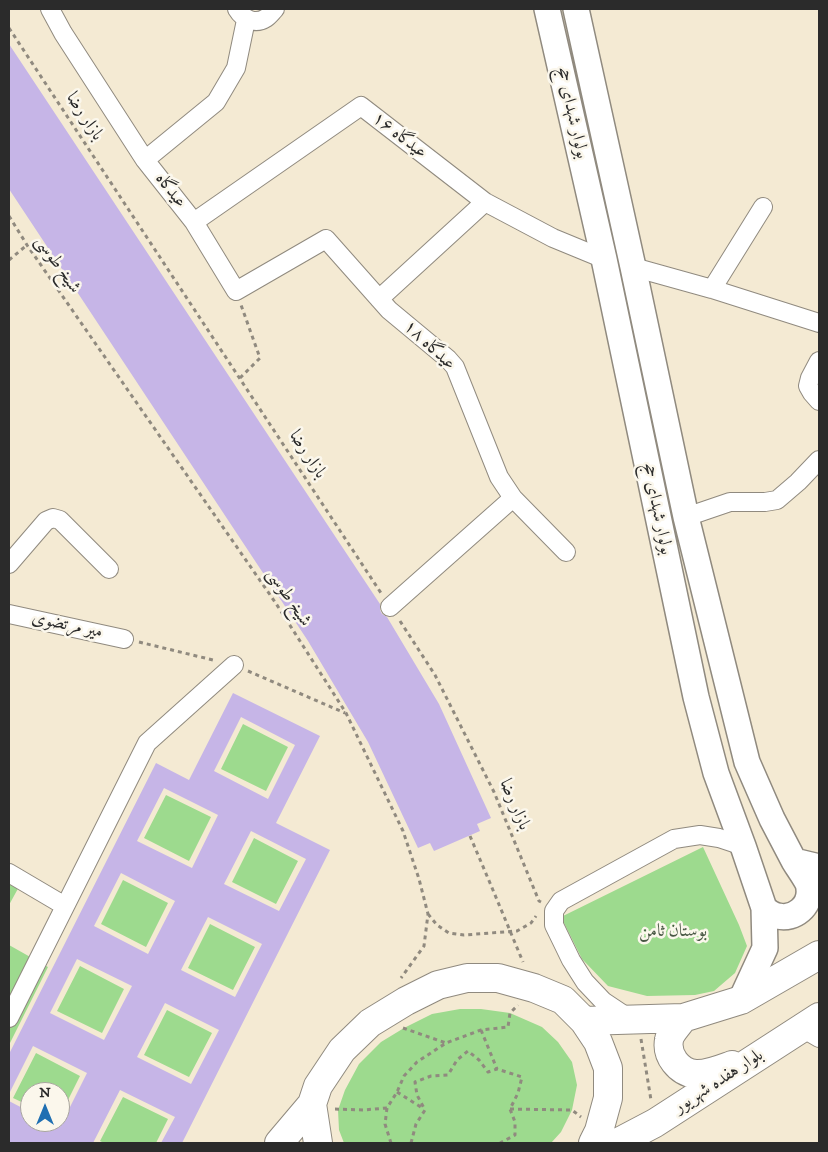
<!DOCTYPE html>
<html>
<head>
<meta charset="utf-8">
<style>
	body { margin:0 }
	#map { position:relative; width:828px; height:1152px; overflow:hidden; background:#f4ead3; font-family:"IM FELL DW Pica",serif }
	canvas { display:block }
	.frame { position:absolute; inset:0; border:10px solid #2b2b2b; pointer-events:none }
	.north { position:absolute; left:20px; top:1082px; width:50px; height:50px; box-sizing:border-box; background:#fbf7ec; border:1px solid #a8a59f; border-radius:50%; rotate:0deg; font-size:14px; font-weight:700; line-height:20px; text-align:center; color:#2b2b2b }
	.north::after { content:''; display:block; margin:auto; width:18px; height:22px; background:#1f6fb2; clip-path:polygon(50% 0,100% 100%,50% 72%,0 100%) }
</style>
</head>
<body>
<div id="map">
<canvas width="828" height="1152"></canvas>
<div class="frame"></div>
<div class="north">N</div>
</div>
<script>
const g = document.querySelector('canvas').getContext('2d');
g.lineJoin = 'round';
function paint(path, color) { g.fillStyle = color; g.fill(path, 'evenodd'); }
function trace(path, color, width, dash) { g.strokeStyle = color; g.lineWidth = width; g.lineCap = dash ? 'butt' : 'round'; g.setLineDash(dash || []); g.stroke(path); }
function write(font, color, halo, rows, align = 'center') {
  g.font = font + ' "IM FELL DW Pica",Amiri,serif'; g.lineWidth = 5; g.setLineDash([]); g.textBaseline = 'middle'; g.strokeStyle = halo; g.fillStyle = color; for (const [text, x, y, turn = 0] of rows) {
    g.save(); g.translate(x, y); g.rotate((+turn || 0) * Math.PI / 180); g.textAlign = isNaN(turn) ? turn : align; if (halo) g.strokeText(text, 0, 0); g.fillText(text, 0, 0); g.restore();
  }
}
const green = new Path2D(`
	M243 724 288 747 266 791 221 769Z
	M166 795 211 817 189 861 144 838Z
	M254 838 298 861 276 904 232 882Z
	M703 847 739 925 747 946 735 973 714 991 695 995 647 996 608 986 582 959 561 917Z
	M9 864 26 874 9 905Z
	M123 880 168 903 146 947 101 924Z
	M210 924 255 947 233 990 188 968Z
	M9 945 48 967 9 1045Z
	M80 966 124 989 102 1033 57 1011Z
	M460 1009H481L510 1013 542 1027 558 1042 572 1062 577 1085 572 1110 561 1132 551 1143H344L339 1130 338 1110 345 1090 359 1064 381 1042 404 1028 432 1014Z
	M167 1010 212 1033 189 1077 144 1055Z
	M36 1053 80 1076 60 1116V1092H30V1106L13 1098Z
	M123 1097 168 1119 156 1143H104L100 1141Z`);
const building = new Path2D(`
	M9 44 376 598 380 604V610L382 614 387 617 439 704 491 818 477 824 480 831 434 851 430 843 418 848 368 742 308 641 9 189Z
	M233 693 320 736 276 823 330 850 182 1143H161L175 1117 120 1090 93 1143H9V1101L30 1112V1122H50L60 1127 87 1073 33 1046 9 1094V1054L156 763 189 780ZM241 717 295 745 268 799 214 771ZM164 788 218 815 192 868 137 841ZM251 831 306 859 279 911 224 884ZM121 873 175 901 148 954 94 926ZM208 917 262 944 235 997 181 970ZM77 959 132 986 104 1040 50 1013ZM165 1003 219 1030 191 1084 137 1057Z`);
const path = new Path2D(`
	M9 28 381 593
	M9 216 27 245 275 602 346 713 403 831 419 879 428 914 424 946 401 978
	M9 260 27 245
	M240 378 260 358 241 305
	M400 621 435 675 494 792 539 901 541 902
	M139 642 213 660
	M248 671 345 713
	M470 836 490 883 523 962
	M428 914 437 925 449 933 464 935 517 931 531 923 536 916
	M403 1028 446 1043
	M481 1030 497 1069
	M641 1039 651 1100
	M397 1092 424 1109
	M335 1109 363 1110 387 1108
	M510 1109 572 1110 581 1117
	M391 1143 385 1124 387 1108 397 1092 404 1076 417 1062 446 1043 481 1030 508 1027 510 1013 518 1005
	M411 1143 416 1124 425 1110 417 1095 415 1082 431 1076 448 1075 457 1060 468 1051 479 1060 488 1072 497 1069 522 1077 518 1093 510 1109 515 1122V1135L500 1143`);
const street = new Path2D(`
	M50 9 63 33 145 160 194 222 236 291 326 239 389 310 448 359 455 367 499 477 513 498 566 552
	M237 9C243 19 255 25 266 18 269 16 272 12 275 9
	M145 160 216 102 236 68 246 20
	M194 222 361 106 485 202 553 238 604 259
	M633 267 712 289 819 323
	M712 289 763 207
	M379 299 485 202
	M819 361 810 378 808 386 812 393 819 401
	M686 517 730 502H765L777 500 798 482 819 460
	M9 564 46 521 53 518 60 520 109 569
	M390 607 513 498
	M9 614 124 639
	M9 873 65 906
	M9 1018 147 743 234 665
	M630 1019 603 1001 585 982 571 960 554 925V911L561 901 674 839 700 835 719 838 743 846
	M802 1028 819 1038`);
const secondary = new Path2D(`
	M547 9 604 259 696 697 716 773 743 846 764 908 765 948 741 1000
	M576 9 633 267 686 517 747 762 772 819 794 861 819 867
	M764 908C768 912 772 915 778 916 794 920 811 906 809 889 809 882 798 868 794 861`);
const primary = new Path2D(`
	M683 1018C679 1024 670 1033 669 1040 666 1056 679 1072 695 1074 707 1075 721 1069 732 1065
	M584 1021 683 1018 741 1000 819 955
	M279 1143 312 1104
	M318 1143 312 1104 318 1086 342 1050 370 1023 406 1001 438 985 467 978H498L534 988 563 1000 584 1021 598 1042 608 1068V1098L599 1131 593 1143
	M617 1143 655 1123 819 1017`);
const streetNames = [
	["بولوار شهدای حج",571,113,77],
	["بازار رضا",84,117,57],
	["عیدگاه ۱۶",399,136,38],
	["عیدگاه",170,191,52],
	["شیخ طوسی",57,265,55],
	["عیدگاه ۱۸",429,346,43],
	["بازار رضا",307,455,57],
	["بولوار شهدای حج",656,509,78],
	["شیخ طوسی",288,598,56],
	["میر مرتضوی",67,626,12],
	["بازار رضا",514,805,67],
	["بلوار هفده شهریور",719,1082,-33]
];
const parkNames = [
	["بوستان ثامن",673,932]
];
paint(green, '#9dda8e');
paint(building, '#c6b5e7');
trace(street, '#908a7f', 20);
trace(secondary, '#908a7f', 28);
trace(primary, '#908a7f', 30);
trace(path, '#908a7f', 3, [4, 4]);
trace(street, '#fff', 18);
trace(secondary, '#fff', 25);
trace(primary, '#fff', 28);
write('18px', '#2b2b2b', '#fbf7ec', streetNames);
write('18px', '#485744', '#fbf7ec', parkNames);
</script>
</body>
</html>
